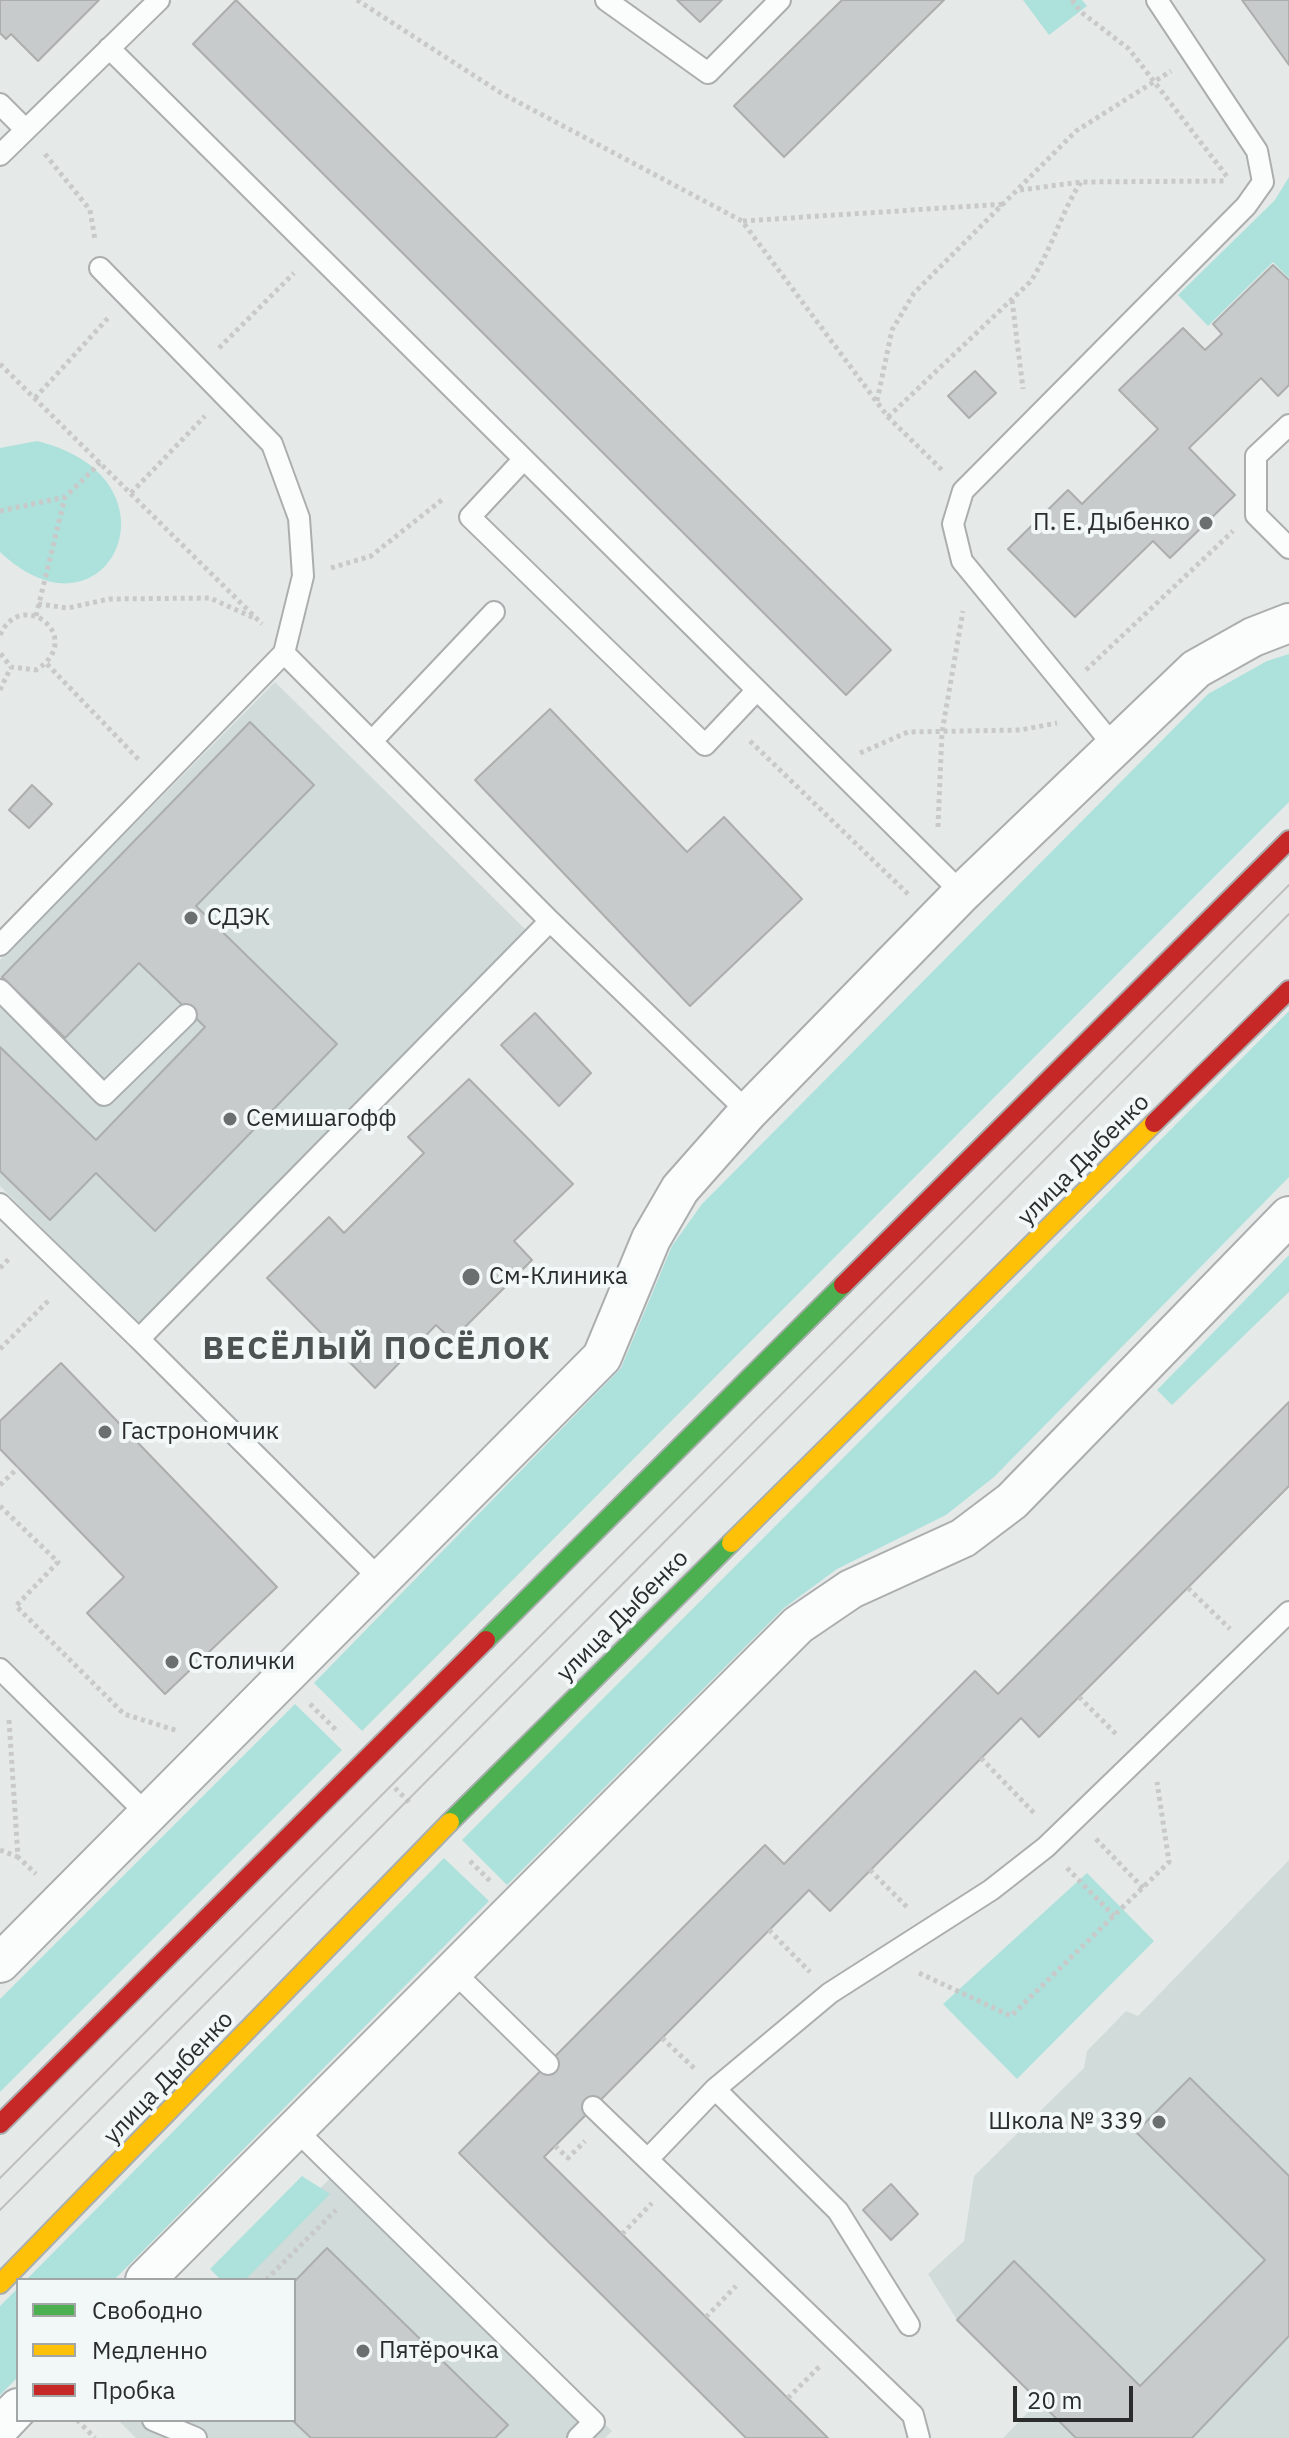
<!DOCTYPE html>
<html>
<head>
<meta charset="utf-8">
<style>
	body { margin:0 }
	#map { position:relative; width:1289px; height:2438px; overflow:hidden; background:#e5eae9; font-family:"IBM Plex Sans",sans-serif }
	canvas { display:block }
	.legend { position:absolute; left:16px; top:2278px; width:280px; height:144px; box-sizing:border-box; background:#f2f8f7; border:2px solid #a2a7a6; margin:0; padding:10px 14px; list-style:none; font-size:24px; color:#2b2d2d }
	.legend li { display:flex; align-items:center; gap:16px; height:40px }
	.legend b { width:40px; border:2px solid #a2a7a6 }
	.scale { position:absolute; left:1013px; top:2386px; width:120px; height:36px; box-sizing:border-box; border:4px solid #2b2d2d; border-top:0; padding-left:10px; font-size:24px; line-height:28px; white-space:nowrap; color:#2b2d2d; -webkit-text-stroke:6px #f2f8f7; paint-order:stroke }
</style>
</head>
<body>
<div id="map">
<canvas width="1289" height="2438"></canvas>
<ul class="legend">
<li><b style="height:10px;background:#4caf50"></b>Свободно</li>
<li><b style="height:10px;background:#ffc107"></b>Медленно</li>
<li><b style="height:10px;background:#c62828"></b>Пробка</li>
</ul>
<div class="scale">20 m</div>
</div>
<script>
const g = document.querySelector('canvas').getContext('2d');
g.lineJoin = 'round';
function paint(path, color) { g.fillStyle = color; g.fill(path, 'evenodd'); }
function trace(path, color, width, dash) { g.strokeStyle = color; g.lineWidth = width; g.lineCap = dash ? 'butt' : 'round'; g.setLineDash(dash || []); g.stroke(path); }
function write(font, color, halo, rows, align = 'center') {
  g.font = font + ' "IBM Plex Sans",sans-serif'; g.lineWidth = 8; g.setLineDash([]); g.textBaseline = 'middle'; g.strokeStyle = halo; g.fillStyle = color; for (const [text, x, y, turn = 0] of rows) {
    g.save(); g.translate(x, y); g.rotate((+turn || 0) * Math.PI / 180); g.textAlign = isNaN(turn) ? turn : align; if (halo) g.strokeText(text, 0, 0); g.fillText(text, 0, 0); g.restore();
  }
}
const built = new Path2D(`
	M275 682 528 932 140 1327 0 1186V960Z
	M1289 1860V2438H1003L1039 2401 957 2320 928 2274 964 2241 974 2176 1084 2068 1087 2051 1126 2011 1138 2016Z
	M344 2164 612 2431 605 2438H136L118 2420H294V2280H230Z`);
const green = new Path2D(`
	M1023 0H1082L1087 6 1049 35Z
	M1289 177V278L1273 262 1208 326 1178 295 1275 200Z
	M37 441C190 478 108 654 0 552V448Z
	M1289 654V802L362 1731 314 1683 621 1368 672 1246 702 1204 1208 694 1267 661Z
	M1289 1011V1177L994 1477 946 1515 837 1569 784 1608 507 1885 462 1840Z
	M1289 1255V1292L1172 1405 1157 1390Z
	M295 1704 342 1750 0 2092V1999Z
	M444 1858 489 1901 114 2280H26Z
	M1087 1873 1154 1941 1017 2079 943 2004Z
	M302 2176 330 2194 245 2280H221L210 2269Z
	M18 2288V2377L0 2395V2306Z`);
const building = new Path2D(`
	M0 0H99L38 61 11 34 6 39 0 33Z
	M236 0 891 650 846 695 193 44Z
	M677 0H722L700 22Z
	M842 0H944L784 157 734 106Z
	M1242 0H1289V65Z
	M1273 265 1289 280V385L1278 396 1261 378 1189 448 1235 495 1170 558 1153 541 1075 617 1008 549 1068 490 1082 504 1158 429 1119 390 1183 328 1205 350 1222 334 1213 324Z
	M975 371 996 393 969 418 948 396Z
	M550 709 687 852 724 817 802 899 690 1006 475 780Z
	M250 722 314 785 196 906 337 1044 155 1231 96 1173 50 1220 0 1171V1047L96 1140 205 1027 139 963 65 1038 2 977Z
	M32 785 52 804 29 828 9 810Z
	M535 1013 591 1073 559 1106 501 1045Z
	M469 1079 573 1184 514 1241 532 1260 452 1340 436 1325 375 1388 267 1278 329 1217 344 1233 424 1153 408 1137Z
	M61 1363 277 1587 165 1694 87 1613 124 1577 0 1449V1421Z
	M1289 1402V1486L1039 1737 1021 1718 830 1911 809 1890 544 2157 828 2438H746L459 2153 765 1845 784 1864 975 1671 998 1694Z
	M1190 2078 1289 2176V2336L1192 2438H1076L957 2320 1014 2261 1140 2386 1265 2260 1136 2132Z
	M891 2184 918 2214 891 2240 863 2210Z
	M327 2248 508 2425 495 2438H311L292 2420 294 2282Z`);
const path = new Path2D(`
	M357 0 501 93 742 221 888 417 944 472
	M1072 0 1081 12 1129 49 1229 179
	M45 154 90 210 95 240
	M1020 190 1081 182 1225 181
	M743 221 1005 204
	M1012 300 1023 389
	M219 348 294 273
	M0 364 262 624
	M35 398 108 318
	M877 401 892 330 914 293 1076 131 1171 71
	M888 417 1030 282C1052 250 1060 214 1081 182
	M131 493 205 416
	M0 511 65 497
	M331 568 371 556 443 499
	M38 604 68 608 109 599 210 598 254 618
	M36 616 65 497 100 463
	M0 635C22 586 87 638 36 670L11 667 0 653
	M47 664 140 761
	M1086 670 1233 531
	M0 690 11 667
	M750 741 909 895
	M860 753 908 732 1020 730 1057 723
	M938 827 942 732 963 611
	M0 1268 9 1259
	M0 1349 50 1299
	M0 1485 18 1468
	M0 1506 58 1562 16 1606 124 1714 178 1731
	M1188 1588 1230 1629
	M1079 1697 1117 1735
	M310 1704 337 1731
	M9 1720 18 1857 36 1874
	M981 1758 1036 1815
	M395 1788 411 1804
	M1096 1839 1143 1888
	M0 1850 18 1857
	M470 1861 491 1882
	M1067 1868 1114 1916
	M870 1870 909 1909
	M769 1930 810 1972
	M919 1973 1011 2016 1169 1862 1157 1782
	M662 2038 696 2070
	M555 2146 568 2158 585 2141
	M622 2234 652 2203
	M266 2280 336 2210
	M706 2317 736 2286
	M788 2398 821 2365
	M77 2420 95 2438`);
const lane = new Path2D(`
	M606 0 708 73 780 0
	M109 48 962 893
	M0 104 25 129
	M0 155 159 0
	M100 268 272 444 299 518 303 576 284 653
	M1289 425 1256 456V515L1289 548
	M524 459 470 517 705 745 757 690
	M372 741 494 612
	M1113 745 962 561 953 524 963 491 1246 206 1263 182 1257 151 1157 0
	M0 945 284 653 550 921
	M0 990 104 1095 186 1015
	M0 1204 139 1339
	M381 1580 139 1339 550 921 748 1112
	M0 1669 147 1814
	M453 1971 548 2064
	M715 2089 838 2211 909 2325
	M593 2107 913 2415 919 2438
	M295 2129 594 2422 578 2438
	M648 2159 715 2089 830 1993 991 1890 1046 1847 1289 1612
	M153 2420 196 2438`);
const street = new Path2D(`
	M0 1963 602 1357 651 1239 680 1189 748 1112 962 893 1196 669 1253 637 1289 623
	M145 2280 798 1625 851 1589 963 1538 1012 1501 1289 1216
	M0 2427 18 2408`);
const fast = new Path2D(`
	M486 1640 843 1285
	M450 1822 731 1543`);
const slow = new Path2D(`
	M731 1543 1154 1123
	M0 2284 450 1822`);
const jam = new Path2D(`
	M1154 1123 1289 990
	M843 1285 1289 840
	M0 2124 486 1640`);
const tram = new Path2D(`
	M0 2178 1289 885
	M0 2210 1289 914`);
const markers = [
	[1206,523,8,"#6c6f6f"],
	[191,918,8,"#6c6f6f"],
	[230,1119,8,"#6c6f6f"],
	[471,1277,10,"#6c6f6f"],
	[105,1432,8,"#6c6f6f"],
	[172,1662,8,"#6c6f6f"],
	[1159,2122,8,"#6c6f6f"],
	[363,2351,8,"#6c6f6f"]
];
const poiNames = [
	["П. Е. Дыбенко",1190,523,"right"],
	["СДЭК",207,918],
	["Семишагофф",246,1119],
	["См-Клиника",489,1277],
	["Гастрономчик",121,1432],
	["Столички",188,1662],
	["Школа № 339",1143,2122,"right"],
	["Пятёрочка",379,2351]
];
const streetNames = [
	["улица Дыбенко",1084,1160,-45],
	["улица Дыбенко",623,1616,-45],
	["улица Дыбенко",169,2078,-46]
];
const districtNames = [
	["ВЕСЁЛЫЙ ПОСЁЛОК",377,1350]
];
paint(built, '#d0dbda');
paint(green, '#ade1db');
paint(building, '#c8cbcb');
trace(building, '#abaead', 2);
trace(lane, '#abaeae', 24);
trace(street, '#abaeae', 42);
trace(fast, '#abaeae', 22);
trace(slow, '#abaeae', 22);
trace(jam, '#abaeae', 22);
trace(path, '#c9c9c9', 5, [4, 4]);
trace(lane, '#fbfcfc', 20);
trace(street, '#fbfcfc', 38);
trace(fast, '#4caf50', 18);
trace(slow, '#ffc107', 18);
trace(jam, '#c62828', 18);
trace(tram, '#bec0bf', 2);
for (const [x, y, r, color] of markers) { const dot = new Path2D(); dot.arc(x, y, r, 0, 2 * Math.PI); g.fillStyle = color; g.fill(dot); trace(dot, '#f2f8f7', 3); }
write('24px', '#2b2d2d', '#f2f8f7', poiNames, 'left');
write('24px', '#2b2d2d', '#f2f8f7', streetNames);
g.letterSpacing = '2px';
write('bold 32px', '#4d5352', '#f2f8f7', districtNames);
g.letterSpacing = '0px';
</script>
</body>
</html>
